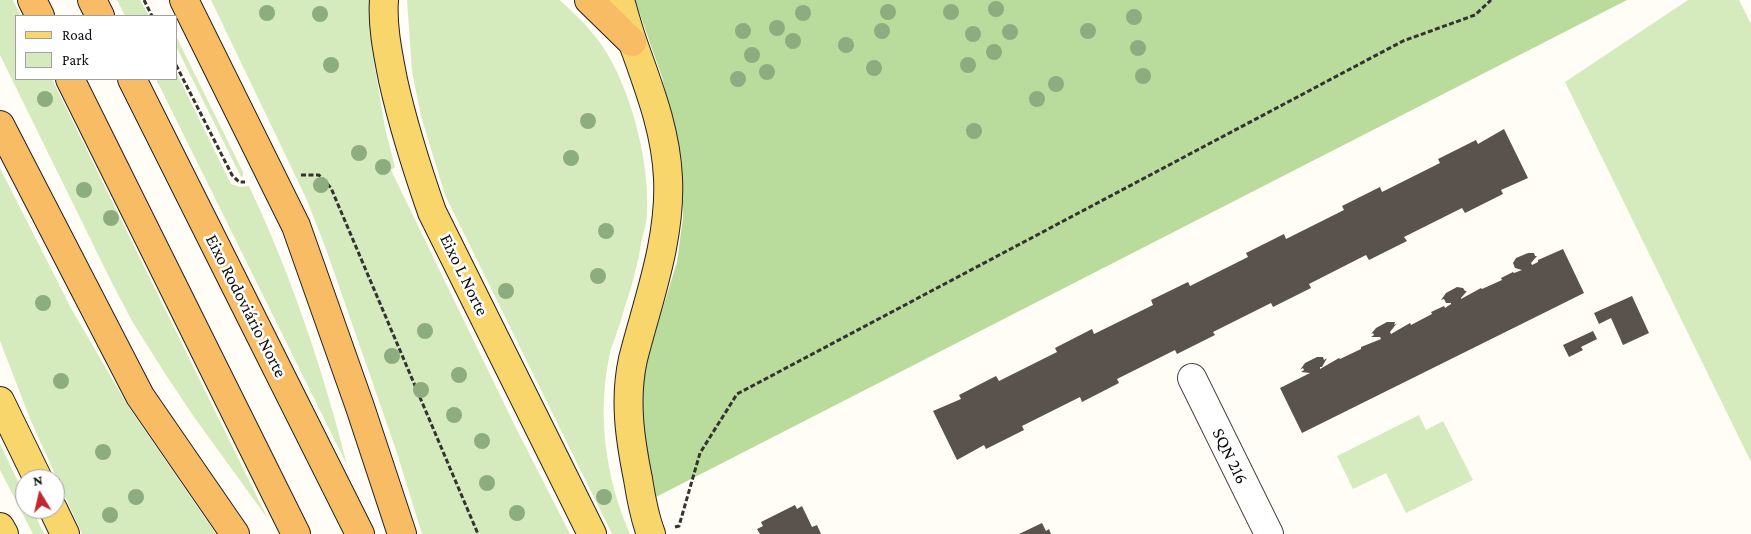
<!DOCTYPE html>
<html>
<head>
<meta charset="utf-8">
<style>
	body { margin:0 }
	#map { position:relative; width:1751px; height:534px; overflow:hidden; background:#fffdf5; font-family:"Crimson Pro",serif }
	canvas { display:block }
	.legend { position:absolute; left:15px; top:15px; width:162px; height:65px; box-sizing:border-box; background:#fff; border:1px solid #a0a0a0; margin:0; padding:6px 9px; list-style:none; font-size:15px; color:#111 }
	.legend li { display:flex; align-items:center; gap:10px; height:25px }
	.legend b { width:25px; border:1px solid #a0a0a0 }
	.north { position:absolute; left:15px; top:469px; width:50px; height:50px; box-sizing:border-box; background:#fff; border:1px solid #a0a0a0; border-radius:50%; rotate:351deg; font-size:14px; font-weight:700; line-height:20px; text-align:center; color:#111 }
	.north::after { content:''; display:block; margin:auto; width:18px; height:22px; background:#c4262e; clip-path:polygon(50% 0,100% 100%,50% 72%,0 100%) }
</style>
</head>
<body>
<div id="map">
<canvas width="1751" height="534"></canvas>
<ul class="legend">
<li><b style="height:6px;background:#f9d66b"></b>Road</li>
<li><b style="height:14px;background:#d5ebbd"></b>Park</li>
</ul>
<div class="north">N</div>
</div>
<script>
const g = document.querySelector('canvas').getContext('2d');
g.lineJoin = 'round';
function paint(path, color) { g.fillStyle = color; g.fill(path, 'evenodd'); }
function trace(path, color, width, dash) { g.strokeStyle = color; g.lineWidth = width; g.lineCap = dash ? 'butt' : 'round'; g.setLineDash(dash || []); g.stroke(path); }
function write(font, color, halo, rows, align = 'center') {
  g.font = font + ' "Crimson Pro",serif'; g.lineWidth = 5; g.setLineDash([]); g.textBaseline = 'middle'; g.strokeStyle = halo; g.fillStyle = color; for (const [text, x, y, turn = 0] of rows) {
    g.save(); g.translate(x, y); g.rotate((+turn || 0) * Math.PI / 180); g.textAlign = isNaN(turn) ? turn : align; if (halo) g.strokeText(text, 0, 0); g.fillText(text, 0, 0); g.restore();
  }
}
const green = new Path2D(`
	M0 0H13L21 16H16V79H52L268 519 194 417 164 372 132 321 111 281 0 55Z
	M117 0H140L149 16H125Z
	M211 0H369L375 68 385 128 395 167 391 170 515 426 570 534H422L396 450 326 249 306 198Z
	M407 0H560C571 11 584 22 594 35 629 77 650 160 647 213 647 222 644 231 642 239 638 264 631 289 623 313 620 325 615 337 611 349 596 409 605 478 630 534H612L445 195 421 116 412 71Z
	M1688 0H1739L1751 24V462L1565 82Z
	M176 36 243 172V176L241 177 176 46Z
	M176 72 231 184 240 187 249 186C291 275 323 369 347 465L156 79H176Z
	M0 168 72 310 128 406 216 534H82L31 421 0 341Z
	M1419 415 1426 430 1443 421 1473 480 1406 513 1386 473 1353 489 1337 456Z
	M0 444 25 496V509H32L44 534H33L0 470Z`);
const forest = new Path2D(`
	M635 0H1627L652 499 641 427 642 391 647 359 677 262 683 217 682 162 662 77Z`);
const building = new Path2D(`
	M1504 129 1528 178 1501 190 1503 194 1465 213 1462 208 1404 237 1407 241 1369 260 1366 255 1309 284 1311 288 1273 307 1271 303 1213 332 1215 335 1177 354 1175 350 1117 379 1119 383 1082 402 1080 397 1022 426 1024 430 986 449 984 445 957 460 933 411 961 399 959 395 996 376 999 381 1057 352 1055 348 1092 329 1094 334 1153 305 1151 300 1188 282 1190 286 1248 257 1246 253 1284 234 1286 239 1344 210 1342 206 1380 187 1382 192 1440 163 1438 159 1476 140 1478 144Z
	M1563 249 1584 293 1302 433 1280 388 1310 373 1301 372 1304 370 1303 368 1300 370 1305 363 1317 357H1323L1324 360 1327 358 1322 367H1320V369L1339 358 1340 359 1361 349V347L1381 339 1380 337H1371L1374 335 1373 333 1371 334 1376 328 1387 322H1395L1394 325 1397 323 1390 332 1391 334 1410 323 1411 325 1432 314 1431 312 1444 306 1445 308 1451 304V303H1446L1444 299 1441 300 1446 293 1457 287 1463 288 1465 291H1467L1461 298V299L1481 288 1482 289 1502 280 1501 278 1513 272 1514 273 1522 270 1515 268 1513 263 1516 258 1528 253H1534L1535 256H1537L1531 263 1532 265 1538 262V260Z
	M1632 296 1649 333 1623 345 1611 318 1599 324 1594 313Z
	M1593 331 1597 339 1581 347 1583 350 1569 357 1563 345Z
	M795 505 797 509 802 506 812 527 817 525 821 534H760L757 529 763 526 761 522Z
	M1042 523 1046 531 1049 529 1051 534H1019Z`);
const path = new Path2D(`
	M144 0 152 16
	M176 65 232 175 239 182H245
	M301 175H319L331 188 478 534
	M675 527 679 526 700 453 737 394 1403 41 1475 15 1491 0`);
const minor = new Path2D(`
	M1192 378 1269 534`);
const primary = new Path2D(`
	M384 0C382 26 388 54 393 80 403 125 417 169 432 212L592 534
	M620 0C624 14 628 29 633 43 649 88 666 131 668 178 671 240 648 300 633 359 624 400 630 439 638 479 641 498 644 516 651 534
	M0 401 38 479
	M53 509 65 534
	M0 527 4 534`);
const trunk = new Path2D(`
	M32 0 40 16
	M92 0 100 16
	M184 0 296 226 360 407 402 534
	M589 0 632 42
	M70 79 296 534
	M132 79 360 534
	M0 125 140 396 235 534`);
const trees = [
	[996,9],
	[888,12],
	[951,12],
	[267,13],
	[803,13],
	[320,14],
	[1134,17],
	[777,28],
	[743,31],
	[882,31],
	[1088,31],
	[1010,32],
	[973,34],
	[793,41],
	[846,45],
	[1138,48],
	[994,52],
	[752,55],
	[331,65],
	[968,65],
	[874,68],
	[767,72],
	[1143,76],
	[738,79],
	[1056,84],
	[45,99],
	[1037,99],
	[588,121],
	[974,131],
	[359,153],
	[571,158],
	[383,167],
	[321,185],
	[84,190],
	[111,218],
	[606,231],
	[598,276],
	[506,291],
	[43,303],
	[425,331],
	[392,356],
	[459,375],
	[61,381],
	[421,390],
	[454,415],
	[482,441],
	[103,452],
	[487,483],
	[136,497],
	[604,497],
	[517,513],
	[110,515]
];
const streetNames = [
	["Eixo L Norte",464,275,64],
	["Eixo Rodoviário Norte",246,306,63],
	["SQN 216",1230,456,64]
];
paint(green, '#d5ebbd');
paint(forest, '#b9dc9c');
paint(building, '#5a524d');
trace(minor, '#444', 30);
trace(primary, '#222', 30);
trace(trunk, '#222', 30);
trace(path, '#333', 3, [5, 2.5]);
trace(minor, '#fff', 28);
trace(primary, '#f9d66b', 28);
trace(trunk, '#f7bc64', 28);
g.fillStyle = '#8dad7f';
for (const [x, y] of trees) { g.beginPath(); g.arc(x, y, 8, 0, 2 * Math.PI); g.fill(); }
write('18px', '#111', '#fff', streetNames);
</script>
</body>
</html>
